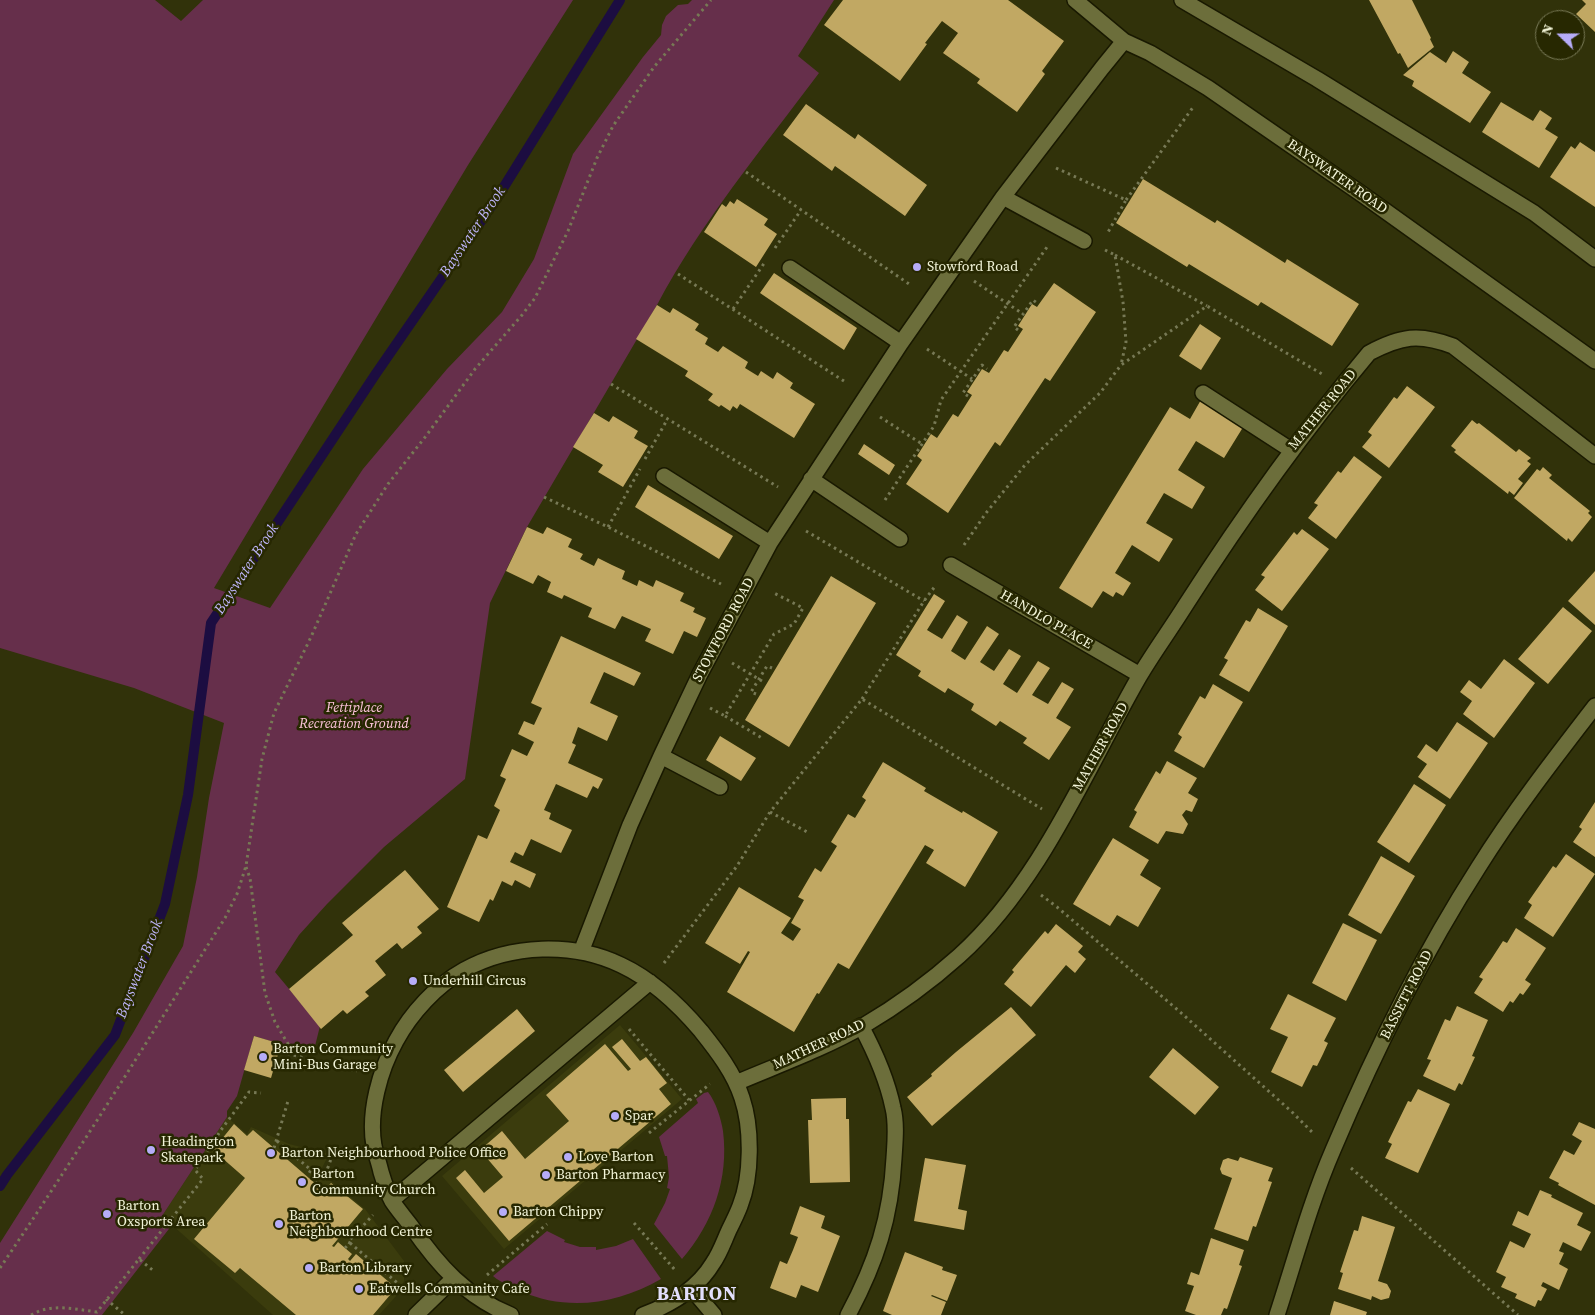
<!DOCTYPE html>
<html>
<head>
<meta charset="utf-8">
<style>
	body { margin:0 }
	#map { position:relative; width:1595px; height:1315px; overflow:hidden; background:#31320a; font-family:"Source Serif 4",serif }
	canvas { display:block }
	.north { position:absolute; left:1535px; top:10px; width:50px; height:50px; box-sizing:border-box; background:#272801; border:1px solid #797a57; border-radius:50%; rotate:292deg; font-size:14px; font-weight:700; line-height:20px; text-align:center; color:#f3f5d9 }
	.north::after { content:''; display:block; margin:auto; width:18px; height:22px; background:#b6acf8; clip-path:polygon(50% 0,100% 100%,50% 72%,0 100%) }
</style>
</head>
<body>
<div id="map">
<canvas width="1595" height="1315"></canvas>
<div class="north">N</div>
</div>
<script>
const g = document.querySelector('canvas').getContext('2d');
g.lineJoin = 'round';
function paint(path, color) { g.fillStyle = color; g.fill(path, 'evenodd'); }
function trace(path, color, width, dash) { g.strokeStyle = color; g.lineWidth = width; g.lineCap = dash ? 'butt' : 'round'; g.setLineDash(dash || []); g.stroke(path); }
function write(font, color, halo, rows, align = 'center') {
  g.font = font + ' "Source Serif 4",serif'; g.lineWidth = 5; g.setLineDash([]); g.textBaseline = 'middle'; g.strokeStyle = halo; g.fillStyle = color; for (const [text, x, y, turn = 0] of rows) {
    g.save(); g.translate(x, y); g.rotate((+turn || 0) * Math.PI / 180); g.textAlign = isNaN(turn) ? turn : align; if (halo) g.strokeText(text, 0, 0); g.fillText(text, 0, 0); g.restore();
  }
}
const built = new Path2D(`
	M620 1025 682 1099 504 1249 442 1176Z
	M227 1117 247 1134 251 1127 289 1144 329 1154 320 1172 365 1209 404 1261V1281L398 1294 379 1315H273L162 1216Z`);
const green = new Path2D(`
	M0 0H155L181 21 203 0H573L468 165 214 588 270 608 363 469 447 369 502 312 534 259 573 154 643 57 661 35 662 25 666 16 678 5 688 4 692 0H834L798 56 819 73C763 148 701 222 657 305L527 527 490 603 465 779 384 847 327 904 299 935 275 972 320 1026 313 1054 254 1036 237 1096 227 1111V1117L162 1216 172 1225 102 1315H0V1243L133 1033 183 946 197 877 209 798 224 723 134 688 0 648Z
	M708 1092C716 1102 721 1119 723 1131 729 1179 713 1223 682 1259L654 1224 665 1203 670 1189 667 1188 669 1177 667 1156H665L659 1137 698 1103 696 1099 704 1093Z
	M547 1231 565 1240 564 1242 580 1247H596V1250L616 1246 633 1239 661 1279C617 1304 568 1312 520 1291 511 1286 501 1283 493 1276Z`);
const stream = new Path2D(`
	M0 1186 7 1175 115 1035 165 904 188 795 211 623 375 375 497 198 620 0`);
const building = new Path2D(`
	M843 0H1008L1064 41 1042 71 1045 74 1017 112 977 83 980 79 943 53 958 33 942 21 925 43 927 44 900 81 824 25Z
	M1369 0H1412L1431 38 1430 39 1434 47 1408 68 1400 53 1398 54Z
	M1582 0H1595V32L1576 14 1586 4Z
	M1453 51 1469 62 1462 73 1491 92 1470 123 1412 86 1414 81 1403 75 1430 52 1446 63Z
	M1501 102 1533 121 1540 110 1552 118 1545 129 1558 137 1539 168 1482 132Z
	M806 104 855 139 858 134 927 185 905 216 835 166 832 171 783 135Z
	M1580 142 1595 152V207L1550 177 1571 146 1575 149Z
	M1143 179 1215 223 1217 220 1285 263 1287 259 1359 304 1332 346 1261 302 1258 306 1189 264 1187 267 1116 223Z
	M737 199 768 219 764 225 777 234 756 267 704 232 722 204 726 207 730 201 734 204Z
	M774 273 857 328 844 350 760 293Z
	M1054 283 1096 312 1050 381 1045 378 1000 446 995 442 948 513 906 484 922 460 917 456 931 434 937 438 953 414 958 417 972 395 967 392 982 369 989 373 1004 350 1008 352 1023 329 1018 326 1032 304 1037 307Z
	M657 305 670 313 673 308 699 324 695 330 708 338 705 344 718 352 723 346 748 362 745 368 758 376 761 371 773 379 777 372 793 383 790 388 815 404 794 438 740 404 737 409 733 406 730 411 721 405 719 407 708 400 713 394 685 376 688 371 636 339Z
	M1200 324 1221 338 1201 370 1179 356Z
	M1407 386 1435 407 1389 468 1362 447 1372 435 1368 432 1394 397 1397 399Z
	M1202 398 1245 424 1224 458 1196 441 1178 470 1205 487 1192 509 1164 493 1146 523 1173 539 1159 562 1132 545 1115 573 1131 583 1123 596 1116 592 1113 597 1103 591 1092 608 1059 588 1170 407 1190 419Z
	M594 413 609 422 613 416 638 431 634 438 648 446 623 487 598 472 603 465 573 447Z
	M1472 420 1477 424 1479 423 1516 452 1519 449 1531 458 1527 461 1531 464 1518 479 1523 483 1514 495 1509 491 1508 494 1454 452 1456 450 1451 446Z
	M864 444 895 465 889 475 858 454Z
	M1354 456 1382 477 1336 539 1308 518 1318 505 1314 503 1338 471 1341 473Z
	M1543 467 1552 475 1549 478 1590 511 1588 513 1592 517 1572 542 1568 538 1567 541 1514 498 1537 469 1540 471Z
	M648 485 733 536 719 559 635 507Z
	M527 527 543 534 547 527 572 539 568 547 583 554 580 559 594 566 598 558 612 565 625 571 622 579 637 586 639 580 653 587 656 580 684 593 680 601 695 608 693 612 706 618 697 637 684 631 673 654 645 641 651 629 622 616 615 629 588 617 592 608 564 595 562 599 547 592 551 582 538 575 533 584 506 571Z
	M1302 529 1329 549 1282 611 1255 590 1265 577 1261 575 1294 532 1297 535Z
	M1595 571V625L1568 601Z
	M831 576 876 603 789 747 745 720Z
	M934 594 945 601 927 630 942 639 957 615 968 622 951 651 965 660 987 626 999 634 980 662 994 671 1009 649 1021 656 1003 684 1017 693 1038 661 1050 668 1032 695 1048 704 1062 682 1074 689 1056 718 1071 727 1049 760 1023 743 1027 738 1000 721 996 726 971 710 974 704 948 688 945 693 918 676 921 671 896 655Z
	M1563 607 1592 631 1548 684 1518 659Z
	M1258 608 1288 626 1249 692 1219 675 1228 660 1224 658 1246 620 1250 622Z
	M561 636 641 673 634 686 604 672 590 703 618 716 607 741 578 727 572 743 576 745 568 763 603 779 598 789 593 786 587 798 556 784 544 810 551 813 549 819 572 830 561 853 531 839 523 856 515 852 510 862 536 874 530 888 515 880 512 886 502 881 493 901 490 899 479 922 447 907 478 835 487 839 500 810 494 806 506 779 500 776 512 749 527 756 534 742 518 734 524 721 534 725 542 708 531 703Z
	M1504 659 1535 683 1494 738 1463 714 1472 701 1460 692 1469 680 1481 689Z
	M1213 684 1243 702 1204 768 1174 751 1182 737 1178 734 1200 696 1205 699Z
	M1457 722 1488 743 1450 799 1418 777 1427 764 1417 757 1426 744 1437 752Z
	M720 736 756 758 741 781 706 760Z
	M1167 761 1197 778 1188 793 1198 799 1192 812 1186 810 1182 815 1188 824 1183 834 1166 831 1158 844 1129 827 1137 812 1134 810 1156 771 1160 774Z
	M883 762 926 788 924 791 962 813 963 811 998 832 965 887 926 863 934 850 925 845 849 969 838 963 819 994 817 993 794 1032 727 992 750 952 748 951 740 964 705 943 739 887 791 918 781 933 793 941 801 929 791 923 804 900 798 897 815 868 821 872 837 846 831 842 848 814 855 818 866 800 862 797Z
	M1414 784 1446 805 1409 863 1377 842Z
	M1595 802V857L1573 842 1582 829 1579 827Z
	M1113 838 1149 860 1140 875 1161 888 1138 927 1117 915 1110 926 1073 904Z
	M1566 854 1595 874 1553 937 1524 918 1532 905 1528 902 1553 866 1556 868Z
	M1381 856 1415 876 1381 934 1348 915Z
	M405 870 439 909 417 927 422 933 411 942 402 949 397 943 375 961 386 975 365 992 369 996 347 1014 343 1010 321 1029 289 989 353 935 342 923Z
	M1343 923 1377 940 1346 1001 1312 983Z
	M1056 924 1083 946 1078 952 1086 959 1075 973 1066 965 1031 1007 1004 984 1014 972 1012 970 1045 931 1048 934Z
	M1516 928 1546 948 1525 980 1531 984 1523 995 1520 993 1513 1003 1510 1001 1503 1012 1474 993 1483 979 1479 977 1492 958 1503 941 1507 943Z
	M1288 994 1336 1018 1324 1041 1328 1043 1323 1054 1317 1066 1313 1065 1302 1087 1271 1072 1288 1037 1270 1029Z
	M1457 1006 1488 1020 1472 1056 1475 1057 1462 1085 1459 1083 1455 1091 1423 1076 1431 1060 1427 1059 1445 1019 1450 1021Z
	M1011 1007 1036 1035 932 1126 907 1097 932 1076 931 1074 956 1052Z
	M517 1009 535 1031 463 1092 444 1070Z
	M254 1036 281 1044 271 1078 244 1070Z
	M622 1039 640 1061 646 1057 667 1083 659 1089 671 1104 509 1241 456 1178 465 1170 484 1193 503 1177 480 1150 502 1131 525 1159 569 1121 546 1095 605 1044 628 1071 631 1069 612 1047Z
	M1173 1048 1219 1087 1195 1115 1149 1077Z
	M1418 1089 1450 1104 1418 1173 1385 1158 1392 1144 1388 1142 1408 1101 1411 1102Z
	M846 1098V1119H849L850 1182 810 1183 808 1120H812L811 1099Z
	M1579 1122 1595 1129V1205L1558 1185 1559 1183 1549 1178 1564 1150 1574 1155 1582 1141 1572 1135Z
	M234 1124 247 1136 253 1130 324 1191 331 1183 363 1209 332 1246 334 1247 338 1242 352 1254 348 1259 350 1261 356 1254 396 1288 373 1315H296L240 1268 235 1273 194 1239 245 1178 213 1150Z
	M1240 1157 1273 1168 1268 1181 1272 1182 1256 1227 1253 1226 1248 1241 1214 1229 1232 1178 1222 1174 1220 1169 1223 1160 1228 1158 1238 1161Z
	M925 1158 966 1165 958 1209 967 1211 964 1230 914 1221Z
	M1540 1190 1552 1195 1551 1197 1583 1213 1577 1225 1591 1232 1581 1251 1563 1242 1559 1251 1564 1253 1559 1264 1568 1269 1559 1290 1543 1282 1541 1286 1547 1289 1541 1301 1538 1300 1535 1307 1515 1298 1517 1294 1501 1287 1506 1277 1496 1272 1510 1241 1524 1248 1531 1234 1512 1225 1518 1211 1528 1216Z
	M800 1206 825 1216 821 1228 840 1236 818 1292 801 1285 796 1298 770 1288 780 1261 787 1264 793 1250 798 1237 790 1234Z
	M1362 1216 1395 1227 1378 1281 1387 1284 1391 1291 1389 1298 1381 1300 1372 1296 1371 1300 1338 1289 1343 1273 1340 1272 1354 1230 1358 1231Z
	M1211 1238 1244 1250 1239 1265 1242 1266 1227 1309 1224 1308 1221 1315H1196L1185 1311 1194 1286 1187 1284 1191 1272 1199 1275Z
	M905 1252 943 1267 942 1270 957 1275 947 1301 932 1295 931 1296 946 1302 941 1315H892L883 1311Z
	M1334 1301 1367 1312 1366 1315H1330Z`);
const path = new Path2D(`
	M1056 168 1126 200 1107 234
	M746 172 912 286
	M1126 200 1194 106
	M775 248 801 210
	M1105 250 1115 255 1123 302 1126 342 1121 365 1207 306 1322 374
	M1115 255 1207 306
	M678 274 847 383
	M974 281 1023 314
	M733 309 765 262
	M1018 330 1014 327 1033 300 1037 303
	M927 349 972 379
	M611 384 778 487
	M968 396 963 393 982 365 987 369
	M880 417 922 444
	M645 459 667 420
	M544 497 608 527 721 584
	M885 500 934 426 941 400 1047 247
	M608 527 640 469
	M806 531 924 601
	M964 545 986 513 1025 465 1100 393 1121 365
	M732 663 762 681
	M756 694 751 692 767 666 772 668
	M862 699 924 601 936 585
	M710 708 725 716 774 634 794 624 803 608 772 592
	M725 716 762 738
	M770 812 809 833
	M246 867 250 878 265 993 275 1022 288 1044 287 1053
	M1041 895 1057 907 1179 1011 1292 1112 1313 1133
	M664 963 737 866 770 812 862 699 1042 809
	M629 1029 689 1100
	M281 1052 357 1071
	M649 1133 710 1084
	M277 1141 311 1170 307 1176
	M274 1148 288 1101
	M1351 1168 1518 1315
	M316 1184 327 1170 335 1148 351 1152
	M634 1223 675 1270
	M350 1243 407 1291
	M345 1248 350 1243 348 1242 373 1215
	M139 1259 203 1179 195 1170 221 1130 249 1092 261 1093
	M0 1268C78 1153 151 1035 225 918L237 894 246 866 262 759 274 713 311 637 356 534 388 484 426 436 475 369 522 315 535 298 568 231 597 158 613 126 654 67 711 0
	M487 1275 547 1224
	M106 1299 125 1315
	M31 1315C51 1303 74 1309 97 1312L139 1259 155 1272`);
const minor = new Path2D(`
	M1075 0 1124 41 1150 53 1208 88 1363 195 1595 361
	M1182 0 1317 79 1534 213 1595 259
	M1003 197 1084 241
	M790 268 901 343
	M1203 393 1291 450
	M664 476 770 543
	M811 479 900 539
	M951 565 1140 675
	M661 756 720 787
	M581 952 630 825 661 756 700 674 770 543 901 343 1003 197 1102 68 1124 41
	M736 1083C778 1065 823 1049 863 1026 897 1006 930 982 959 956 1041 882 1085 771 1139 677 1153 653 1170 630 1185 606 1242 517 1301 434 1369 353 1401 336 1419 333 1453 346L1595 456
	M392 1200 650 982
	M692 1289 714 1315
	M416 1315 453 1279
	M511 1315C466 1297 438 1265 411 1226 405 1218 398 1210 392 1201 387 1192 384 1182 381 1172 379 1163 376 1155 374 1146 368 1112 380 1070 396 1041 411 1013 437 985 464 970 511 944 573 942 621 965 653 980 679 1005 701 1031 717 1051 734 1073 742 1098 752 1128 752 1176 740 1206 737 1214 733 1222 729 1230 724 1241 720 1253 713 1263 698 1288 670 1305 643 1315
	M848 1315C876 1263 891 1217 894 1158 895 1142 897 1124 893 1108 887 1079 875 1052 861 1026
	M1277 1315C1295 1260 1310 1203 1333 1150 1374 1053 1421 957 1478 868 1513 812 1554 759 1595 706`);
const markers = [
	[917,267,5,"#b6acf8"],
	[413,981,5,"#b6acf8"],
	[263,1057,5,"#b6acf8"],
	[615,1116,5,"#b6acf8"],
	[151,1150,5,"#b6acf8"],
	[271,1153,5,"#b6acf8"],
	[568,1157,5,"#b6acf8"],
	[546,1175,5,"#b6acf8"],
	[302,1182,5,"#b6acf8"],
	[503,1212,5,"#b6acf8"],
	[107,1214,5,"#b6acf8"],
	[279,1224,5,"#b6acf8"],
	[309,1268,5,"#b6acf8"],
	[359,1289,5,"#b6acf8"]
];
const streetNames = [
	["BAYSWATER ROAD",1337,177,35],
	["MATHER ROAD",1323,410,-51],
	["HANDLO PLACE",1046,620,30],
	["STOWFORD ROAD",724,630,-62],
	["MATHER ROAD",1101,747,-61],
	["BASSETT ROAD",1407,995,-63],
	["MATHER ROAD",819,1045,-25]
];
const poiNames = [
	["Stowford Road",927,267],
	["Underhill Circus",423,981],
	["Barton Community",273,1049],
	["Mini-Bus Garage",273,1065],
	["Spar",625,1116],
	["Headington",161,1142],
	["Skatepark",161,1158],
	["Barton Neighbourhood Police Office",281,1153],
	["Love Barton",578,1157],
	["Barton",312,1174],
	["Community Church",312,1190],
	["Barton Pharmacy",556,1175],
	["Barton",117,1206],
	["Oxsports Area",117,1222],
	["Barton Chippy",513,1212],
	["Barton",289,1216],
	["Neighbourhood Centre",289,1232],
	["Barton Library",319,1268],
	["Eatwells Community Cafe",369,1289]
];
const parkNames = [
	["Fettiplace",354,708],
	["Recreation Ground",354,724]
];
const waterNames = [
	["Bayswater Brook",473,232,-56],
	["Bayswater Brook",247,569,-57],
	["Bayswater Brook",140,969,-69]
];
const districtNames = [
	["BARTON",697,1295]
];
paint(built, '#3b3c0d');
paint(green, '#662f4b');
trace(stream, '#1c0d41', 10);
paint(building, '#c1a863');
trace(minor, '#191901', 18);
trace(path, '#777955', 3, [2.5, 4]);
trace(minor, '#6c6e3b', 15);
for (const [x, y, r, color] of markers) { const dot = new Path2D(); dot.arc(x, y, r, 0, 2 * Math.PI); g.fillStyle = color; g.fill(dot); trace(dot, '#272801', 2); }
write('14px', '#f3f5d9', '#272801', streetNames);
write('14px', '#f3f5d9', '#272801', poiNames, 'left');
write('italic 14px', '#fec4dd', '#272801', parkNames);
write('italic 15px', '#beb5fa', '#272801', waterNames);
g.letterSpacing = '1px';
write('bold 19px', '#e2dffc', '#272801', districtNames);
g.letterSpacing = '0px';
</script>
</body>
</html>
